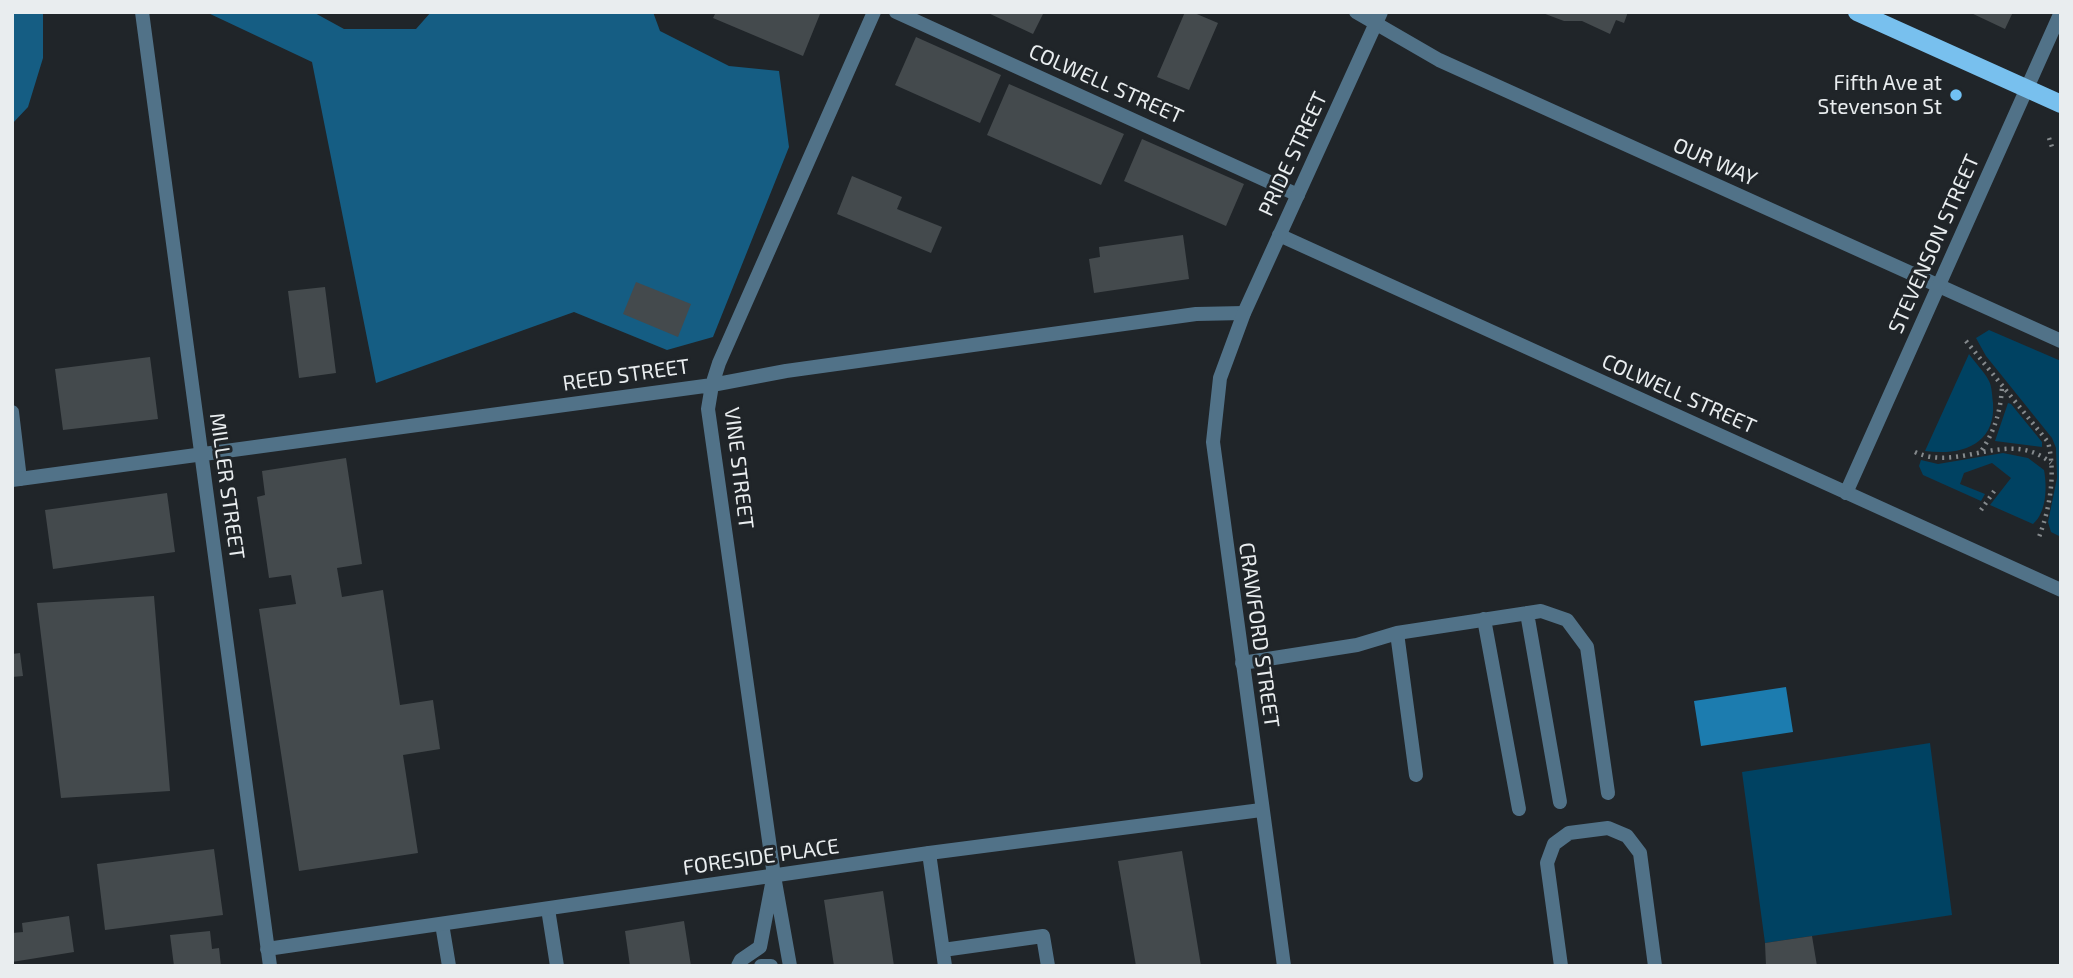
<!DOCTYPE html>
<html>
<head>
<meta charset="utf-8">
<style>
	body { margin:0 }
	#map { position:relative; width:2073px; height:978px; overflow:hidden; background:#202529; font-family:"Exo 2",sans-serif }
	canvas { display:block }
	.frame { position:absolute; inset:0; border:14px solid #e9edef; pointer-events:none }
</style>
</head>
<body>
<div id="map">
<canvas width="2073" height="978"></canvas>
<div class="frame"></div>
</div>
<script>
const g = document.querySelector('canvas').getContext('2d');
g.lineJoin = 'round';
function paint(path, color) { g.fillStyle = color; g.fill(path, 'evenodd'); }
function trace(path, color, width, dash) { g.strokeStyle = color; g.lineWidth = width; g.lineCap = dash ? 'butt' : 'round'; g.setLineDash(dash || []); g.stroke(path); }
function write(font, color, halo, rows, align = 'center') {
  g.font = font + ' "Exo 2",sans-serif'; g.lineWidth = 6; g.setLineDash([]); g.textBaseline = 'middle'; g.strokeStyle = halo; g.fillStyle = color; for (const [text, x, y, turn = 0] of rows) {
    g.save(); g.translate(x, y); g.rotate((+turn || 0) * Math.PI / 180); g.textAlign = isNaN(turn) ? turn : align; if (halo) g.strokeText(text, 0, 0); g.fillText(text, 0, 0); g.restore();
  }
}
const green = new Path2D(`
	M1989 330 2061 361V537L2051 532 2048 522 2057 478 2056 448 2052 438 1986 356 1976 338Z
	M1969 354C1975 363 1984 371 1989 381 1992 387 1992 395 1993 403 1996 445 1961 456 1925 451Z
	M2008 403 2011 404 2042 442V447L1995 441Z
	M2003 453 2028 458 2044 470C2047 486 2047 512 2033 524L1990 505 2011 478 1992 463 1964 473 1960 484 1985 494 1981 501 1923 475 1919 466 1921 460 1938 464Z
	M1930 743 1952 915 1765 943 1742 772Z`);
const forest = new Path2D(`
	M12 12H43V58L28 107 12 124Z
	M206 12H313L344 29H416L431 12H653L660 31 729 66 779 71 789 147 713 337 667 350 574 312 376 383 312 62Z`);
const water = new Path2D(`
	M1786 687 1793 732 1701 746 1694 701Z`);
const building = new Path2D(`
	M716 12H816L820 14 803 56 713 18Z
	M986 12H1044L1033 34Z
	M1185 12H1192L1218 23 1189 90 1157 77Z
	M1540 12H1628L1624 23 1616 20 1610 34 1582 21H1564Z
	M1969 12H2013L2005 29Z
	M916 37 1001 75 980 123 895 85Z
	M1009 84 1124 134 1101 185 987 135Z
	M1142 139 1244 184 1226 226 1124 181Z
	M852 176 902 197 897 209 942 227 931 253 837 214Z
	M1183 235 1189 279 1094 293 1089 259 1100 257 1099 247Z
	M636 282 691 304 678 337 623 314Z
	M325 287 336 373 299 378 288 291Z
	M150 357 158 419 63 430 55 369Z
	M346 458 362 564 337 568 342 597 383 590 400 705 433 700 440 749 403 755 418 853 299 871 259 609 296 604 291 575 269 578 257 497 265 495 262 471Z
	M167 493 175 552 53 569 45 510Z
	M154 596 170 791 61 798 37 603Z
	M20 653 23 676 12 677V654Z
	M214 849 223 915 105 930 97 864Z
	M1182 851 1201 966H1136L1118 861Z
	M883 891 894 966H834L824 900Z
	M69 916 74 952 12 962V933L23 932 22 923Z
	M684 921 691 966H630L625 931Z
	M210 931 212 949 219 948 221 966H174L170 935Z
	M1812 936 1817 966H1766L1765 943Z`);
const path = new Path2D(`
	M2049 138 2052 147
	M1966 341 2048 442C2056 473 2050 508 2039 537
	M1982 450C1995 430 2001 410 2002 386
	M1915 452C1959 473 2009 427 2051 463
	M1981 510 1997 487`);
const service = new Path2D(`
	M1356 12 1439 60 2061 341
	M12 412 20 479
	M1527 613 1560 802
	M1484 619 1519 809
	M1397 633 1416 775
	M1242 663 1357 645 1397 633 1541 611 1567 620 1587 647 1608 793
	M929 853 945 966
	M548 909 557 966
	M442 924 449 966
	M943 950 1043 936 1048 966
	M1561 966 1547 863 1554 844 1569 833 1608 828 1627 836 1640 853 1655 966`);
const minor = new Path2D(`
	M142 12 270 966
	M896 12 1298 195
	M1279 235 2061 590
	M12 480 712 385 786 371 1196 314 1244 313
	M1846 493 2061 12
	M267 949 929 853 1261 810
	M738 966 741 960 760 947 772 884
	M761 966H771
	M790 966 774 876 708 409 712 385 719 363 874 12`);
const tertiary = new Path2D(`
	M1284 966 1213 442 1220 378 1244 313 1381 12`);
const primary = new Path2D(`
	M1857 12 2061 104`);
const markers = [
	[1956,95,7,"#71c1f4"]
];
const poiNames = [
	["Fifth Ave at",1942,83],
	["Stevenson St",1942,107]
];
const streetNames = [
	["COLWELL STREET",1106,84,24],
	["PRIDE STREET",1293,154,-65],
	["OUR WAY",1715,162,24],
	["STEVENSON STREET",1934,244,-66],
	["REED STREET",626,375,-8],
	["COLWELL STREET",1679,394,24],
	["VINE STREET",739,468,83],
	["MILLER STREET",227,486,82],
	["CRAWFORD STREET",1259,635,82],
	["FORESIDE PLACE",761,857,-8]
];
paint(green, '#004262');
paint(forest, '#155d83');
paint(water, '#1c7caf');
paint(building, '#444a4d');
trace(path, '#858a8d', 4.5, [2, 5]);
trace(service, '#517288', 14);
trace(minor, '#517288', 14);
trace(tertiary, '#517288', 14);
trace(primary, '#78c0ee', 18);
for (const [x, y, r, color] of markers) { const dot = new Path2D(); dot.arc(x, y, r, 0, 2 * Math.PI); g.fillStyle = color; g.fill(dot); trace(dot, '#202529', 2.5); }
write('21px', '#e9edef', '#202529', poiNames, 'right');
write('21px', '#e9edef', '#202529', streetNames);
</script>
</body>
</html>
